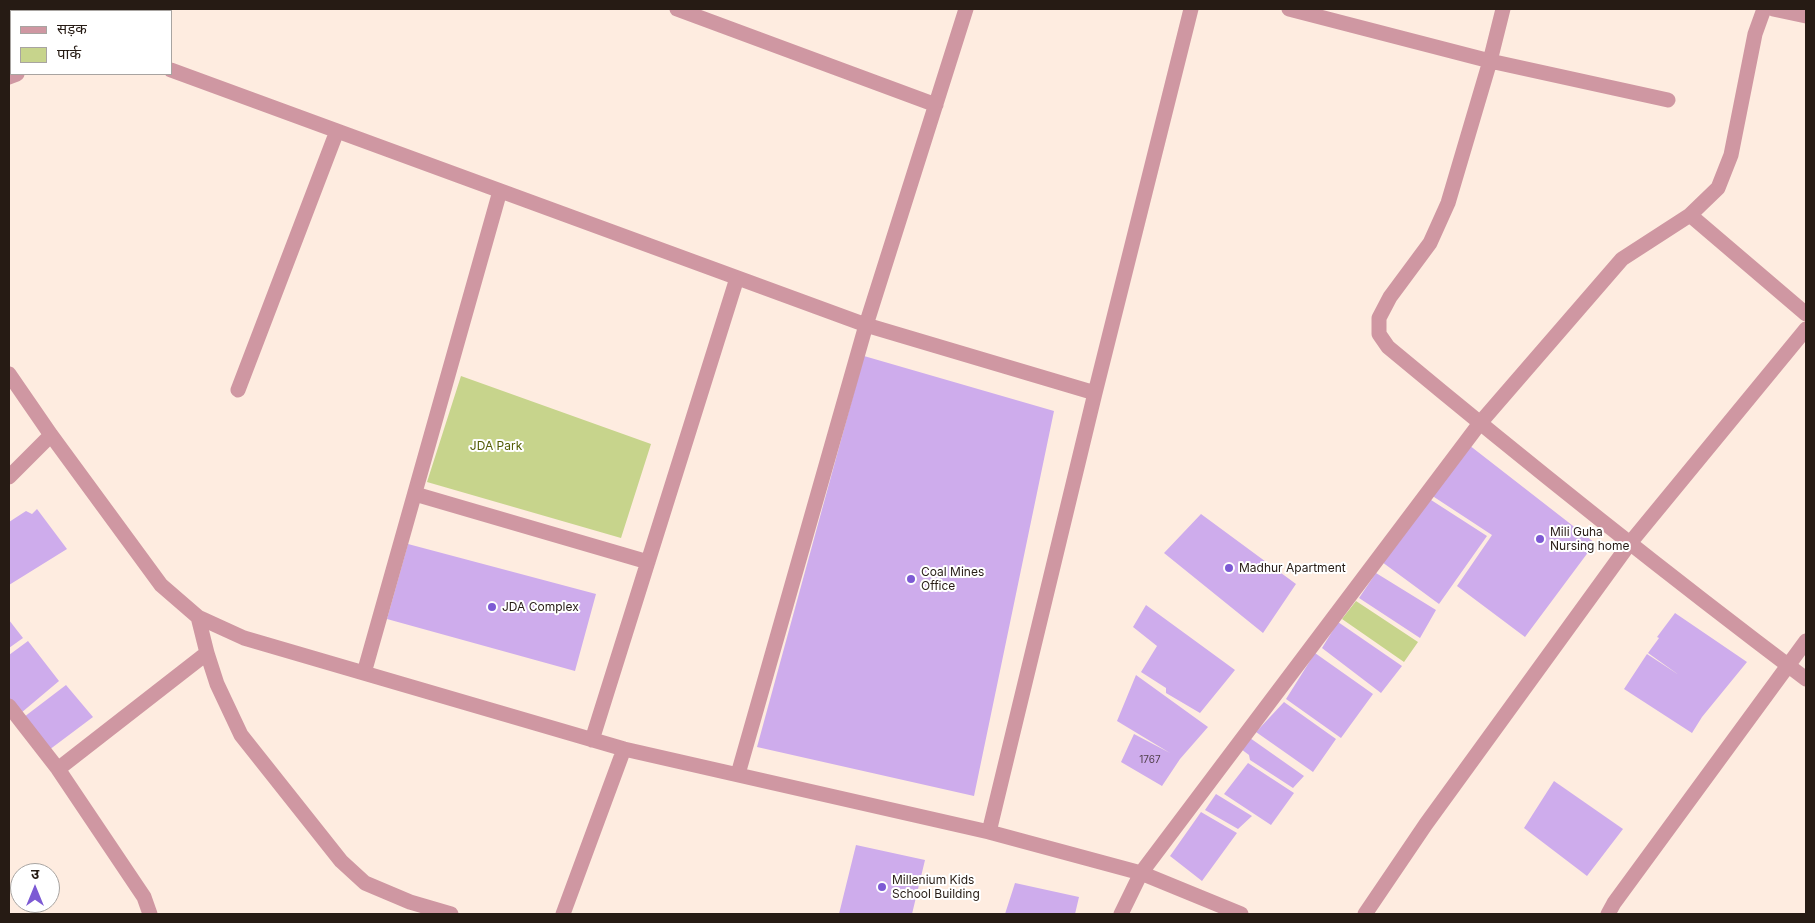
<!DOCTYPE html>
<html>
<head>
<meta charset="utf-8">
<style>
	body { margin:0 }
	#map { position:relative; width:1815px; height:923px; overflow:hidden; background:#feece0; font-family:Inter,"Noto Sans Devanagari",sans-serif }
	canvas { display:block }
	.frame { position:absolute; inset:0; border:10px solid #261b14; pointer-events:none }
	.legend { position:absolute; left:10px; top:10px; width:162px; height:65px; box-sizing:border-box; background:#fff; border:1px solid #a8a4a1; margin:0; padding:6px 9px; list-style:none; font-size:15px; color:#261b14 }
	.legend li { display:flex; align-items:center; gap:10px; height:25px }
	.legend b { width:25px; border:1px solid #a8a4a1 }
	.north { position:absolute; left:10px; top:863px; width:50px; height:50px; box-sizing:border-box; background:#fff; border:1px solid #a8a4a1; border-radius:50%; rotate:0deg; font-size:14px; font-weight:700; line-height:20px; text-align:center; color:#261b14 }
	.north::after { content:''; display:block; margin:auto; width:18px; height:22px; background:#7d5ad4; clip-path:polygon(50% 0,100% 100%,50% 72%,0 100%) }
</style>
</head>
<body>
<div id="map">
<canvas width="1815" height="923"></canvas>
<div class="frame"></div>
<ul class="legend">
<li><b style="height:6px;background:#cf97a2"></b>सड़क</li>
<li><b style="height:14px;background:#c7d48c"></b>पार्क</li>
</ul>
<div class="north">उ</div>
</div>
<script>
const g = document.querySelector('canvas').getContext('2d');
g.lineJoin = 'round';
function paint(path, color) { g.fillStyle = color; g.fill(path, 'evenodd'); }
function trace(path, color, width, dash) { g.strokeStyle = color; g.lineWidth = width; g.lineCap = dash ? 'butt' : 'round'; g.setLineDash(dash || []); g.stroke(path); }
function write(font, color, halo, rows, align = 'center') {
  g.font = font + ' Inter,sans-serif'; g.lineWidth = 4; g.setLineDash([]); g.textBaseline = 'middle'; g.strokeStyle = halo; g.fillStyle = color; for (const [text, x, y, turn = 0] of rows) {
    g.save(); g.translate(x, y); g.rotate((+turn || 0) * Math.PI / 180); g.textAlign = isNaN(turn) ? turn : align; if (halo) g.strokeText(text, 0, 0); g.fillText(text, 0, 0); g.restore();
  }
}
const green = new Path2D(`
	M461 376 651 444 621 538 427 482Z
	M1356 601 1418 642 1404 662 1342 619Z`);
const building = new Path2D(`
	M864 356 1054 411 974 796 757 747Z
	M1469 445 1595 543 1525 637 1457 586 1492 535 1431 495Z
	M1428 498 1487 536 1439 604 1382 562Z
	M37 509 67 549 9 585V522L26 511 32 514Z
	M1201 514 1296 584 1263 633 1164 553Z
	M408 544 596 594 575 671 387 619Z
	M1376 573 1436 610 1420 638 1359 598Z
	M1146 605 1235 670 1200 713 1166 693V688L1141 672 1157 646 1133 627Z
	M1675 613 1747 662 1702 717 1692 733 1624 689 1647 654 1679 675 1648 653 1659 638 1657 637Z
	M9 620 23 638 9 648Z
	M1338 622 1402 666 1381 693 1322 648Z
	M28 641 59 681 21 713 9 698V655Z
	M1315 653 1373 694 1341 738 1286 699Z
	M1136 675 1208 727 1180 759 1162 786 1121 762 1134 734 1170 753 1117 721Z
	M66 685 93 717 49 750 24 717Z
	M1284 702 1336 739 1313 772 1256 732Z
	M1250 738 1304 776 1293 788 1250 760 1249 755 1241 749Z
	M1248 763 1294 793 1271 825 1224 794Z
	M1554 781 1623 829 1587 876 1524 828Z
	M1216 794 1252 816 1238 829 1205 810Z
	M1201 812 1237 833 1202 881 1170 856Z
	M856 845 925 860 912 914H839Z
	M1015 883 1079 897 1075 914H1005Z`);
const minor = new Path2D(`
	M677 9 936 105
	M1289 9 1490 61 1668 100
	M1503 9 1490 61 1448 203 1430 243 1390 297 1379 318V334L1388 347C1525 461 1664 572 1806 679
	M1773 9 1806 16
	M171 70 866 325 1095 393
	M9 77 17 74
	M1690 215 1806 314
	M9 374 51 435 161 585 198 617 244 638 624 749 989 832 1141 873 1241 914
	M238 390 337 131
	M9 477 51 435
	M415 494 648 562
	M198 617 207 653 217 684 241 735 341 861 365 883 410 902 451 914
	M364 673 500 191
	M9 706 58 769 144 897 150 914
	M592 740 737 278
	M58 769 207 653
	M738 774 866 325 966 9
	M989 832 1095 393 1191 9
	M563 914 624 749
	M1121 914 1141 873 1480 423 1622 259 1690 215 1718 188 1731 155 1755 34 1764 9
	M1365 914 1426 824 1630 543 1806 329
	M1608 914 1614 903 1806 641`);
const markers = [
	[1540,539,5,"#7d5ad4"],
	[1229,568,5,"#7d5ad4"],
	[911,579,5,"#7d5ad4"],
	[492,607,5,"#7d5ad4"],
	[882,887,5,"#7d5ad4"]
];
const numberNames = [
	["1767",1150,760]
];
const parkNames = [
	["JDA Park",496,446]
];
const poiNames = [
	["Mili Guha",1550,532],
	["Nursing home",1550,546],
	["Madhur Apartment",1239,568],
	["Coal Mines",921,572],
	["Office",921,586],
	["JDA Complex",502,607],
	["Millenium Kids",892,880],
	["School Building",892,894]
];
paint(green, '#c7d48c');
paint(building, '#ceacec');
trace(minor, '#cf97a2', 15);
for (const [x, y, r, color] of markers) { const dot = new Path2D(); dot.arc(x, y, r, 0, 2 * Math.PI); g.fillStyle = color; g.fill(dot); trace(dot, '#fff', 2); }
write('10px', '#503f4a', null, numberNames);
write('12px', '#525c06', '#fff', parkNames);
write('12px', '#261b14', '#fff', poiNames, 'left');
</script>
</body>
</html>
